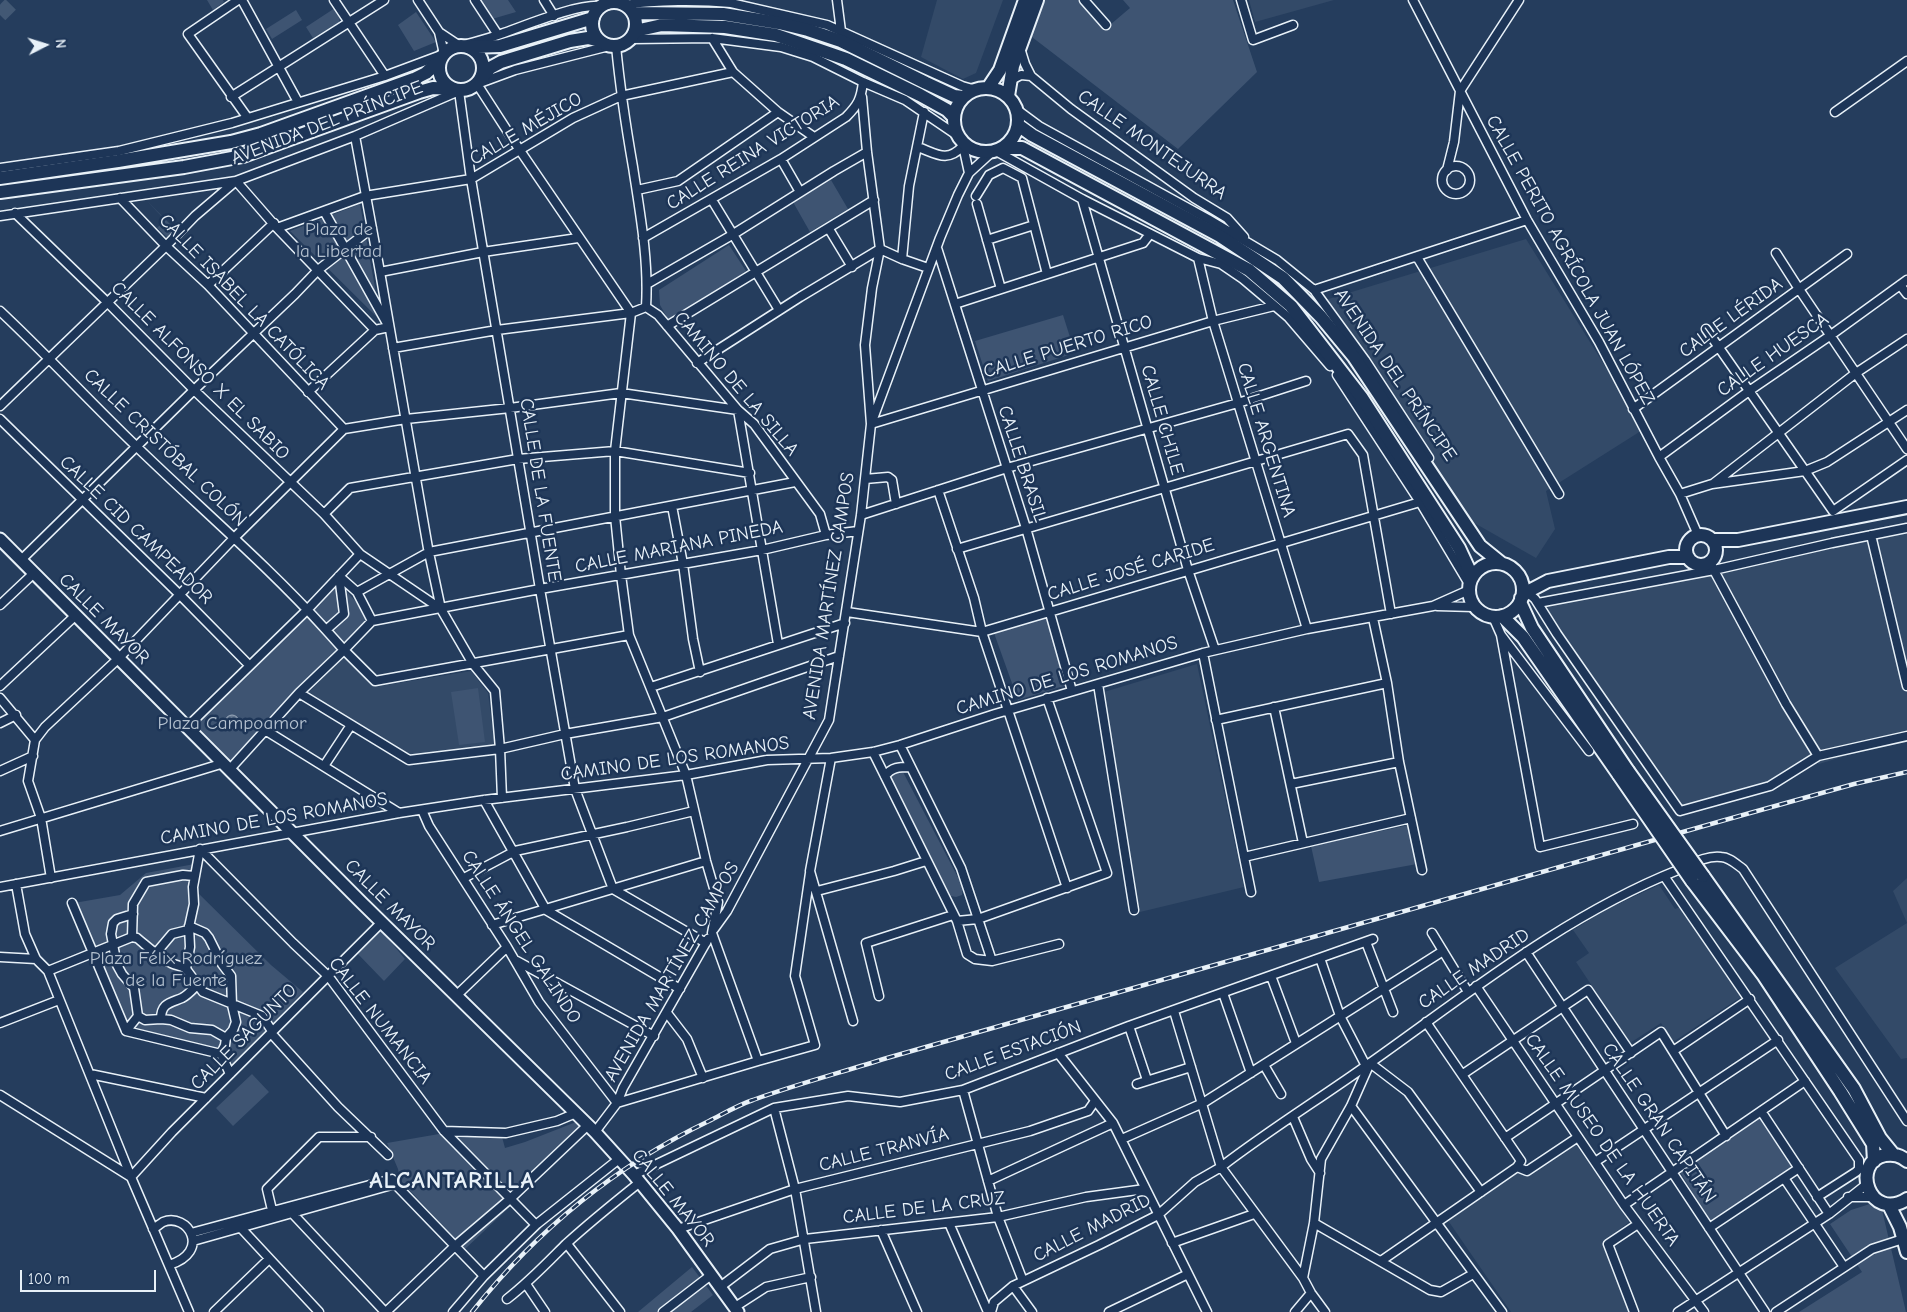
<!DOCTYPE html>
<html>
<head>
<meta charset="utf-8">
<style>
	body { margin:0 }
	#map { position:relative; width:1907px; height:1312px; overflow:hidden; background:#253d5d; font-family:"Comic Neue",sans-serif }
	canvas { display:block }
	.north { position:absolute; left:20px; top:20px; width:50px; height:50px; -webkit-text-stroke:4px #1d3557; paint-order:stroke; rotate:85deg; font-size:14px; font-weight:700; line-height:20px; text-align:center; color:#e8f1f8 }
	.north::after { content:''; display:block; margin:auto; width:18px; height:22px; background:#e8f1f8; clip-path:polygon(50% 0,100% 100%,50% 72%,0 100%) }
	.scale { position:absolute; left:20px; top:1270px; width:136px; height:22px; box-sizing:border-box; border:2px solid #e8f1f8; border-top:0; padding-left:6px; font-size:15px; line-height:18px; white-space:nowrap; color:#e8f1f8; -webkit-text-stroke:4px #1d3557; paint-order:stroke }
</style>
</head>
<body>
<div id="map">
<canvas width="1907" height="1312"></canvas>
<div class="north">N</div>
<div class="scale">100 m</div>
</div>
<script>
const g = document.querySelector('canvas').getContext('2d');
g.lineJoin = 'round';
function paint(path, color) { g.fillStyle = color; g.fill(path, 'evenodd'); }
function trace(path, color, width, dash) { g.strokeStyle = color; g.lineWidth = width; g.lineCap = dash ? 'butt' : 'round'; g.setLineDash(dash || []); g.stroke(path); }
function write(font, color, halo, rows, align = 'center') {
  g.font = font + ' "Comic Neue",sans-serif'; g.lineWidth = 5; g.setLineDash([]); g.textBaseline = 'middle'; g.strokeStyle = halo; g.fillStyle = color; for (const [text, x, y, turn = 0] of rows) {
    g.save(); g.translate(x, y); g.rotate((+turn || 0) * Math.PI / 180); g.textAlign = isNaN(turn) ? turn : align; if (halo) g.strokeText(text, 0, 0); g.fillText(text, 0, 0); g.restore();
  }
}
const built = new Path2D(`
	M937 0H1003L976 73 963 79 921 57Z
	M1249 0H1334L1255 22Z
	M1526 239 1644 429 1546 491 1555 529 1536 558 1469 520 1322 301Z
	M1907 528V737L1819 764 1809 755 1813 759 1763 788 1680 811 1540 603Z
	M344 657 374 687 471 671 488 693 495 746 410 757 308 693Z
	M1197 664 1244 887 1140 912 1104 692Z
	M1907 878V1058L1901 1059 1835 968 1907 923 1893 891Z
	M1659 885 1675 909 1680 907 1744 995 1673 1042 1661 1023 1630 1043 1576 962 1589 953 1573 930 1609 908Z
	M1575 1143 1629 1222 1604 1241 1629 1312H1511L1447 1219 1522 1170 1527 1176Z`);
const green = new Path2D(`
	M207 0H223L224 2 213 10Z
	M480 0H508L516 12 492 19Z
	M1040 0H1081L1104 30 1130 8 1123 0H1233L1257 72 1178 149 1028 34Z
	M335 8 340 17 339 22 313 38 306 27Z
	M296 10 302 20 272 39 266 29Z
	M416 12 436 42 414 51 398 25Z
	M831 180 848 209 810 232 793 202Z
	M147 201 175 229 167 237 157 228 165 220Z
	M360 204 381 321 290 231Z
	M729 245 746 271 669 321 660 305 659 290Z
	M1063 315 1075 353 988 381 975 341Z
	M337 581 372 619 230 769 188 726Z
	M1046 618 1067 685 1018 700 994 633Z
	M478 688 485 742 459 745 451 692Z
	M897 771 903 772 963 887 962 895 956 897 951 896 890 782 889 775Z
	M1409 825 1417 864 1319 882 1311 846Z
	M200 863 194 889 271 965 303 992 232 1065 228 1052 126 1031 74 903 120 895 146 873Z
	M379 928 405 959 384 981 356 952Z
	M252 1074 269 1092 233 1126 216 1108Z
	M1762 1116 1794 1166 1710 1221 1680 1172Z
	M576 1122 587 1134 465 1249 400 1180 398 1169 387 1143 439 1134 502 1137 505 1148 525 1142Z
	M1873 1203 1882 1210 1906 1312H1799L1862 1272 1830 1224 1851 1210Z
	M692 1267 713 1295 691 1312H638Z`);
const water = new Path2D(`
	M225 722a7 7 0 1 1 14 0a7 7 0 1 1-14 0Z`);
const highwayTunnel = new Path2D(`
	M0 15 15 0`);
const street = new Path2D(`
	M238 0 188 34 247 117
	M242 0 298 102
	M334 0 385 76
	M475 0 498 35
	M544 0 554 16
	M619 0V3
	M837 0 841 31
	M1084 0 1106 25
	M1241 0 1253 40 1293 25
	M1413 0 1527 220 1599 342 1659 457 1680 494 1698 535
	M625 5C656 0 700 0 731 3L827 25 962 86 976 90
	M439 32 460 46C474 42 488 39 501 34 527 25 576 4 601 6
	M712 38 733 72 778 112 814 137
	M631 39 712 38 781 47 813 57 863 82 905 100 958 136
	M1020 48 1025 64 1031 76 1071 109 1194 198 1227 218 1244 237
	M1011 80 1021 75 1031 76
	M231 97 384 0
	M862 97 867 152 880 249 872 288 865 345 871 424 1213 321 1274 306
	M1016 109 1039 126 1208 219 1277 260 1314 290 1365 360 1429 458
	M924 112 909 186 902 259 928 268
	M1835 112 1907 61
	M355 136 380 272 428 548 441 609 473 664 495 691 500 749 502 798
	M962 141 969 173
	M918 147C937 154 947 163 963 146
	M996 151 1082 199 1198 258 1221 264 1243 279 1288 317 1330 366
	M781 159 800 192
	M1442 180a14 14 0 1 1 28 0a14 14 0 1 1-28 0Z
	M0 168 119 151 232 123 385 76 444 54 439 32 418 0
	M1447 170 1454 142 1460 91 1519 0
	M637 190 678 181 778 112
	M976 196 989 175 1003 168 1022 178 1047 274
	M120 198 166 246 208 285 344 429
	M1082 199 1188 570 1215 650
	M712 200 779 310
	M977 204 1001 289
	M15 213 107 302 194 390 324 514 360 554 441 609
	M0 216 236 181 355 136 459 91 471 179 540 589 575 789 613 889 706 943
	M277 228 365 196 471 179 573 118 621 96 733 72
	M829 229 852 267
	M643 238 781 159 846 117C858 105 861 99 863 82
	M987 240 1034 225
	M937 248 1026 528 1072 691
	M1776 253 1799 289 1907 449
	M1417 257 1559 494
	M1198 258 1213 321 1307 629
	M380 272 483 252 578 238
	M647 284 732 235 834 171 867 152
	M208 285 274 223
	M1900 285 1907 294
	M1314 290 1527 220
	M955 304 1143 243 1150 234
	M646 307 658 315 738 410 754 424 820 514 826 535 858 531
	M0 311C47 355 91 403 137 447 200 508 267 565 326 630
	M667 326 874 200
	M1706 329 1833 511 1907 460
	M393 348 497 330 631 313 519 149 477 84 515 70 609 46
	M697 363 800 297 880 249 902 259
	M1337 375 1420 502 1469 584
	M308 392 375 330
	M0 406 166 246 195 216 236 181 277 228 375 330 389 327 324 211
	M1633 409 1847 254
	M0 419 181 596 249 665
	M344 429 406 419 510 408 621 393 738 410 778 644
	M1659 457 1749 391 1831 335 1907 280
	M865 479 888 477 892 480 896 504
	M1714 483 1856 373 1907 339
	M938 490 974 598 982 632 1067 888
	M1680 494 1712 484 1805 471 1827 462 1907 410
	M672 506 683 564 693 639 700 672
	M324 514 350 488 518 459 615 451 750 473
	M861 515 1007 468 1238 403 1306 381
	M1871 535 1907 686
	M957 549 1348 434 1363 455 1391 614
	M21 560 194 390 295 294 318 270 372 228
	M357 592 372 621
	M1527 592 1535 599 1557 634 1680 811 1770 786 1818 756 1786 704 1710 563
	M1538 603 1714 570 1832 543 1907 528
	M0 605 34 573
	M1437 606 1474 607
	M847 612 982 632 1420 502
	M1493 617 1501 635 1589 751
	M1373 618 1387 683 1399 762 1422 870
	M629 635 375 681 344 650 372 621 540 589 762 550 826 535
	M1501 635 1540 847 1633 824
	M1203 653 1251 892
	M1098 684 1134 910
	M0 686 76 615
	M651 687 845 623
	M299 693 409 760 500 749 565 734 663 717 839 656
	M0 698 35 740
	M1274 707 1303 843
	M1216 720 1387 683
	M0 723 16 715
	M188 726 307 610 360 554
	M265 730 399 813
	M35 740 45 727 119 658 234 538 344 429
	M35 740 28 781 41 818 51 878
	M900 745 961 868 992 961 975 959 967 954 957 921
	M873 752 957 921 978 919 1107 873 1047 698
	M1818 756 1907 736
	M831 758 810 871 853 1021
	M324 766 351 725
	M230 769 299 693 344 650 326 630 344 614 339 576 357 592 429 552 795 482
	M0 771 33 756
	M885 776C892 767 899 767 910 767
	M1291 784 1399 762
	M484 800 546 910 680 989
	M422 810 429 826 507 947 539 1002 617 1103 758 1061 712 933 718 902 706 861 686 775 629 635 621 575 615 516V451L631 313 646 307C649 261 640 213 633 167 626 127 620 87 616 46
	M0 831 224 763
	M200 849 293 943 329 977 444 1131 536 1225
	M200 849 193 887 194 904 189 927 190 947 186 969 203 992 262 1016 272 1031
	M1244 857 1411 818
	M1664 876 1859 1160V1169L1856 1172 1817 1197
	M464 878 515 851 627 827 694 811
	M16 884 25 934 36 959 48 971 131 1177 189 1312
	M0 887 399 813 484 800 686 775 767 760 831 758 873 752 900 745 995 714 1203 653 1307 629 1433 606 1469 590
	M817 891 894 871 926 861
	M72 903 126 1031 221 1054 230 1074
	M133 914 117 919 113 923 111 934 117 965 122 974 134 988 138 1016 145 1020 161 1019 171 1020 190 1028 212 1030 226 1038
	M492 925 706 861
	M189 926 205 933 209 938 222 964 231 976 232 1005 236 1022 233 1030 226 1038 225 1045 221 1054
	M714 929 727 911 829 720 861 515 871 424 940 238 958 195 969 173 992 152
	M1432 933 1468 992
	M132 937 133 904 146 882 183 875 194 876
	M1366 942 1393 1012
	M1526 952 1765 1312
	M156 953 172 934 188 930
	M0 957 36 959
	M1320 958 1340 1016 1366 1066
	M517 961 654 1036
	M992 961 1059 944
	M48 971 132 937 137 938C147 946 159 958 171 963 177 966 181 965 186 969
	M1271 976 1296 1043
	M1476 986 1624 1205 1704 1312
	M1223 993 1251 1073
	M457 995 507 947
	M879 996 866 943 953 915
	M1174 1011 1221 1167 1303 1278
	M667 1013 687 1039 703 1078
	M161 1019C161 1003 170 1003 182 998 188 995 193 989 198 984
	M0 1023 59 1000
	M1129 1026 1147 1080
	M126 1031 138 1016
	M271 1033 338 1107 388 1155
	M1673 1051 1750 999
	M1058 1053 1113 1123 1207 1312
	M758 1061 815 1045 795 976 810 873
	M1264 1065 1281 1094
	M90 1074 206 1098
	M1463 1074 1588 990 1631 1053
	M1137 1084 1191 1067
	M963 1090 998 1217 1023 1281
	M0 1095 131 1177 172 1132 382 922
	M1351 1106 1502 1312
	M774 1108 795 1189 816 1312
	M1761 1111 1829 1214
	M1293 1117 1311 1159 1320 1173
	M444 1131 506 1133 557 1121 576 1113
	M595 1132 617 1103 623 1088 708 939
	M1505 1138 1661 1032 1726 1136
	M1122 1139 1203 1103 1443 951
	M1595 1162 1778 1040
	M1517 1167 1527 1171 1578 1137
	M634 1175 774 1108 848 1096 900 1102 963 1090 1129 1026 1373 939
	M1784 1178 1844 1267
	M988 1181 1113 1123
	M1848 1197H1873
	M1624 1205 1805 1081
	M272 1210 267 1189 319 1137H371
	M292 1213 385 1312
	M949 1223 988 1312
	M1314 1223 1430 1290 1441 1292 1473 1274
	M240 1227 319 1312
	M1709 1228 1799 1168
	M153 1229C156 1227 160 1224 163 1222 188 1212 212 1252 169 1265
	M678 1229 795 1189 1030 1131 1088 1111 1095 1101
	M881 1230 917 1312
	M191 1233 392 1179 395 1184 484 1276
	M193 1241 395 1184
	M1172 1243 1254 1214
	M567 1244 620 1312
	M1381 1261 1517 1167 1521 1161 1426 1022
	M526 1284 545 1312
	M1013 1286 1032 1312
	M720 1287 770 1249 805 1239 998 1217 1086 1197 1145 1189
	M507 1299C529 1282 547 1263 566 1244 590 1222 615 1202 640 1182
	M735 1307 766 1287 811 1277
	M214 1312 269 1259
	M386 1312 456 1245 510 1199 588 1125
	M453 1312 484 1276 537 1224 619 1159
	M663 1312 711 1275
	M991 1312 994 1302 1013 1286 1099 1245 1158 1215 1195 1182 1221 1167C1269 1130 1321 1098 1370 1063 1469 993 1565 915 1678 870 1690 865 1706 855 1721 857 1729 857 1736 864 1743 869L1907 1121
	M1109 1312 1188 1274
	M1295 1312 1311 1293
	M1325 1312 1311 1293 1303 1278 1314 1223 1321 1159 1351 1106 1370 1063 1408 1092 1481 1192
	M1634 1312 1608 1244 1638 1224
	M1678 1312 1829 1214 1867 1184
	M1776 1312 1872 1249 1903 1239`);
const secondary = new Path2D(`
	M608 0V3
	M0 539 360 901 595 1132 634 1175 678 1229 738 1312`);
const primary = new Path2D(`
	M592 24a22 22 0 1 1 44 0a22 22 0 1 1-44 0Z
	M633 13 723 14 779 23 808 30 841 41 926 83 954 96 963 97
	M635 31 662 25 725 27 776 35 846 59 920 95 947 110 954 117
	M439 68a22 22 0 1 1 44 0a22 22 0 1 1-44 0Z
	M470 47 500 46 593 18
	M481 79 490 68 501 62 570 41 588 38 600 41
	M988 88 1000 70 1025 0
	M954 120a32 32 0 1 1 64 0a32 32 0 1 1-64 0Z
	M1008 96 1013 66 1037 0
	M1018 125 1032 135 1220 236 1283 278 1321 317 1354 357 1480 546 1501 563
	M1002 148H1022L1249 270 1291 306 1362 398 1459 548 1472 576
	M0 178 118 161 231 142 261 134 414 79 426 73 441 59
	M0 192 184 167 243 156 419 92 433 88 452 89
	M1686 550a15 15 0 1 1 30 0a15 15 0 1 1-30 0Z
	M1713 540H1738L1907 507
	M1469 590a27 27 0 1 1 54 0a27 27 0 1 1-54 0Z
	M1521 598 1527 592 1548 581 1669 557H1688
	M1520 602 1532 628 1628 771
	M1502 616 1523 637 1619 775
	M1703 876 1854 1089 1880 1138 1893 1154
	M1692 881 1764 976 1840 1091 1873 1144 1874 1161
	M1907 1161C1900 1155 1894 1154 1885 1155 1850 1162 1869 1223 1907 1199
	M1889 1205 1900 1227 1907 1252`);
const rail = new Path2D(`
	M472 1312C536 1231 615 1166 709 1121 723 1114 738 1105 753 1100 797 1084 843 1072 887 1058L1725 820 1854 784 1907 772`);
const primaryBridge = new Path2D(`
	M1628 771 1703 876
	M1619 775 1692 881`);
const streetNames = [
	["AVENIDA DEL PRÍNCIPE",327,123,-21],
	["CALLE MÉJICO",526,129,-30],
	["CALLE MONTEJURRA",1152,145,35],
	["CALLE REINA VICTORIA",753,153,-32],
	["CALLE PERITO AGRÍCOLA JUAN LÓPEZ",1570,260,61],
	["CALLE ISABEL LA CATÓLICA",244,302,46],
	["CALLE LÉRIDA",1731,318,-36],
	["CALLE PUERTO RICO",1068,347,-17],
	["CALLE HUESCA",1773,355,-35],
	["CALLE ALFONSO X EL SABIO",200,371,45],
	["AVENIDA DEL PRÍNCIPE",1395,375,56],
	["CAMINO DE LA SILLA",736,384,50],
	["CALLE CHILE",1162,420,74],
	["CALLE ARGENTINA",1266,440,73],
	["CALLE CRISTÓBAL COLÓN",165,448,44],
	["CALLE BRASIL",1022,464,72],
	["CALLE DE LA FUENTE",540,490,81],
	["CALLE CID CAMPEADOR",136,530,44],
	["CALLE MARIANA PINEDA",679,547,-11],
	["CALLE JOSÉ CARIDE",1131,570,-17],
	["AVENIDA MARTÍNEZ CAMPOS",829,596,-81],
	["CALLE MAYOR",104,619,45],
	["CAMINO DE LOS ROMANOS",1067,676,-17],
	["CAMINO DE LOS ROMANOS",675,759,-8],
	["CAMINO DE LOS ROMANOS",274,819,-10],
	["CALLE MAYOR",390,905,45],
	["CALLE ÁNGEL GALINDO",521,937,57],
	["CALLE MADRID",1474,969,-34],
	["AVENIDA MARTÍNEZ CAMPOS",672,972,-60],
	["CALLE NUMANCIA",380,1021,52],
	["CALLE SAGUNTO",244,1037,-45],
	["CALLE ESTACIÓN",1013,1051,-20],
	["CALLE GRAN CAPITÁN",1659,1123,56],
	["CALLE MUSEO DE LA HUERTA",1602,1140,55],
	["CALLE TRANVÍA",884,1150,-14],
	["CALLE MAYOR",673,1198,51],
	["CALLE DE LA CRUZ",924,1208,-7],
	["CALLE MADRID",1092,1228,-27]
];
const parkNames = [
	["Plaza de",339,230],
	["la Libertad",339,252],
	["Plaza Campoamor",232,724],
	["Plaza Félix Rodríguez",176,959],
	["de la Fuente",176,981]
];
const districtNames = [
	["ALCANTARILLA",452,1181]
];
paint(built, '#334a68');
paint(green, '#3e5472');
paint(water, '#657890');
trace(water, '#99a8ba', 1);
trace(highwayTunnel, '#425874', 15, [15, 8]);
trace(street, '#e8f1f8', 11);
trace(secondary, '#e8f1f8', 15);
trace(primary, '#e8f1f8', 16);
trace(street, '#1d3557', 8);
trace(secondary, '#1d3557', 11);
trace(primary, '#1d3557', 12);
trace(rail, '#e8f1f8', 4.5);
trace(rail, '#1d3557', 2.5, [8]);
trace(primaryBridge, '#e8f1f8', 16, []);
trace(primaryBridge, '#1d3557', 12);
write('19px', '#e8f1f8', '#1d3557', streetNames);
write('19px', '#b5c2d0', '#1d3557', parkNames);
g.letterSpacing = '1px';
write('bold 24px', '#e8f1f8', '#1d3557', districtNames);
g.letterSpacing = '0px';
</script>
</body>
</html>
